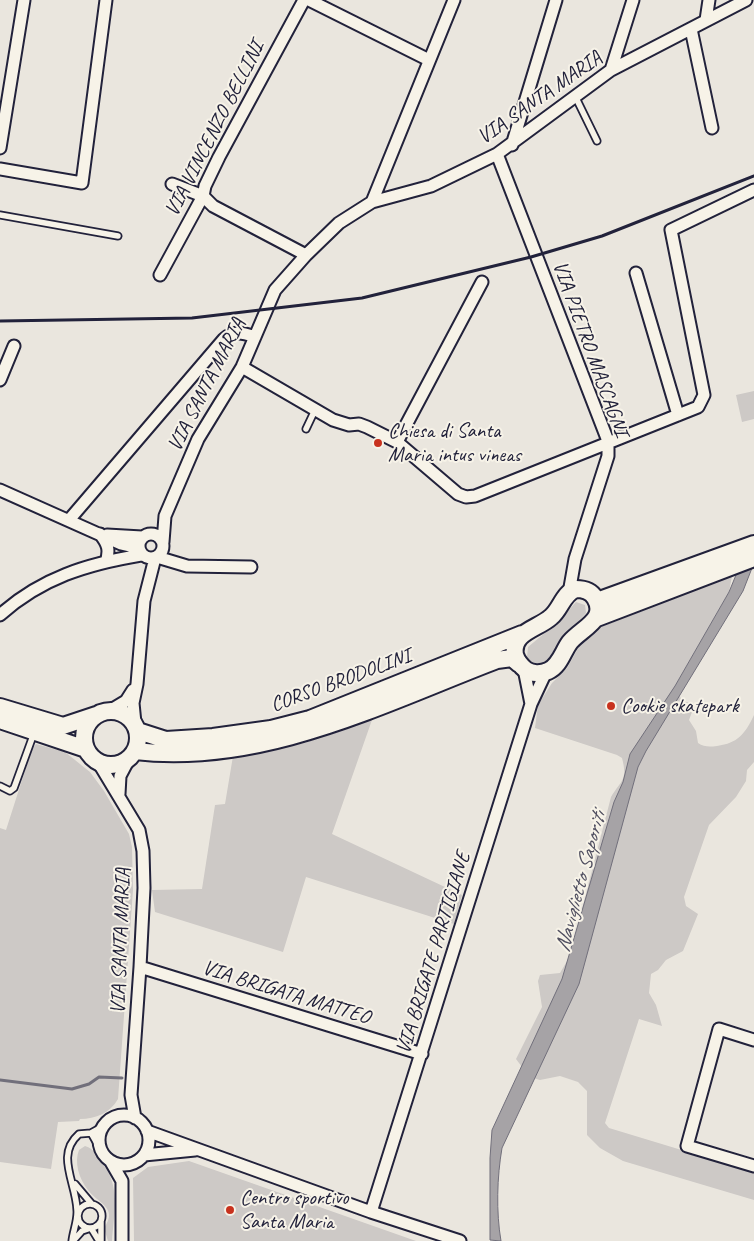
<!DOCTYPE html>
<html>
<head>
<meta charset="utf-8">
<style>
	body { margin:0 }
	canvas { display:block; background:#eae6de }
</style>
</head>
<body>
<canvas width="754" height="1241"></canvas>
<script>
const g = document.querySelector('canvas').getContext('2d');
g.lineJoin = 'round';
function paint(path, color) { g.fillStyle = color; g.fill(path, 'evenodd'); }
function trace(path, color, width, dash) { g.strokeStyle = color; g.lineWidth = width; g.lineCap = dash ? 'butt' : 'round'; g.setLineDash(dash || []); g.stroke(path); }
function write(font, color, halo, rows, align = 'center') {
  g.font = font + ' Caveat,sans-serif'; g.lineWidth = 4; g.setLineDash([]); g.textBaseline = 'middle'; g.strokeStyle = halo; g.fillStyle = color; for (const [text, x, y, turn = 0] of rows) {
    g.save(); g.translate(x, y); g.rotate((+turn || 0) * Math.PI / 180); g.textAlign = isNaN(turn) ? turn : align; if (halo) g.strokeText(text, 0, 0); g.fillText(text, 0, 0); g.restore();
  }
}
const green = new Path2D(`
	M754 391V419L742 422 736 395Z
	M732 576 729 592 675 686 682 701 695 704 689 720 696 731 698 743C704 747 709 747 717 746 738 743 745 734 754 715V762L747 770 746 781 736 797 709 825 684 897 686 906 698 914 683 951 666 960 658 970 651 974 649 993 656 1005 662 1026 639 1019 605 1123 609 1128 754 1172V1200L623 1161 600 1148 587 1135V1091L578 1082 560 1076 540 1080 533 1078 528 1075 516 1059 542 1007 538 981 540 975 560 973 570 956 611 797C621 780 628 781 622 758L617 755 535 728 538 705 552 683 567 668 581 643 598 628Z
	M576 602 585 605 586 613 566 635 547 662 543 664H533L527 657 528 647 558 622Z
	M373 717 332 834 462 895 454 924 306 877 283 952 155 912 152 890 202 889 215 805 225 804 233 756 305 743Z
	M36 744 65 752 90 772 104 791 129 834 132 847 133 890 118 1099C110 1113 96 1119 80 1119L79 1121 58 1122 51 1169 0 1162V828L6 830 32 749Z
	M85 1146C95 1149 95 1155 101 1162 121 1184 114 1213 112 1241H108L104 1228C119 1207 97 1203 88 1190 79 1179 74 1162 79 1150Z
	M189 1161 416 1241H134L133 1178 148 1167Z`);
const water = new Path2D(`
	M752 568 743 591 646 751 638 767 579 984 502 1148C497 1177 496 1212 501 1241L490 1240V1158L492 1130 562 979 614 802 623 782 630 754 675 686 729 592 736 575Z`);
const stream = new Path2D(`
	M0 1080 72 1089 89 1084 99 1077 122 1078`);
const lane = new Path2D(`
	M576 98 597 141
	M0 215 118 236
	M306 429 315 410
	M0 786 10 791 14 788 34 733
	M91 1133 99 1147
	M75 1184 91 1203
	M78 1216a12 12 0 1 1 24 0a12 12 0 1 1-24 0Z
	M72 1241C73 1231 78 1220 77 1210 76 1182 55 1155 79 1134L91 1133 102 1127
	M73 1241 82 1231 91 1228 99 1241
	M101 1241V1221`);
const street = new Path2D(`
	M309 0 429 60
	M706 20 709 0
	M691 29 712 128
	M611 70 633 0
	M512 145 556 0
	M0 148 24 0
	M497 154 608 441V456L575 559 569 593
	M0 169 82 183 106 0
	M172 184 203 196 213 206 306 255
	M372 202 454 0
	M636 273 678 415
	M160 275 203 196 205 186 219 157 304 0
	M242 367 333 420 349 425 359 424 367 427 397 442 458 494 466 497 475 496 698 407 704 395 671 230 754 190
	M0 380 14 346
	M397 442 482 282
	M0 490 121 544 138 548
	M69 520 224 339C235 330 243 333 255 337
	M139 546a12 12 0 1 1 24 0a12 12 0 1 1-24 0Z
	M100 534C108 544 110 550 106 562
	M107 535 142 537
	M163 542 165 516 198 439 242 367 275 290 306 255 339 223 372 202 431 186 497 154 611 70 746 0
	M157 557 187 566 251 567
	M0 615C41 578 87 564 141 555
	M524 669 531 704
	M111 710 126 701 133 690
	M135 723 133 703 137 684 144 601 155 558
	M98 762 139 830 143 851 144 888 140 967 131 1095 135 1118
	M119 794 120 776 130 757
	M140 967 422 1054
	M754 1040 719 1029 687 1146 754 1166
	M99 1140a25 25 0 1 1 50 0a25 25 0 1 1-50 0Z
	M147 1131 371 1212 460 1241
	M144 1155 195 1150
	M111 1162 122 1181V1241
	M371 1212 531 704 546 672`);
const secondary = new Path2D(`
	M576 589C584 589 591 591 595 598 608 619 582 628 570 642 563 651 560 666 548 671 541 674 532 674 526 670 521 666 517 661 515 655 511 632 538 629 551 617 561 609 563 593 576 589Z
	M597 601 754 544
	M597 618 754 558
	M0 707 63 726 96 715
	M84 738a27 27 0 1 1 54 0a27 27 0 1 1-54 0Z
	M0 720 86 749
	M138 731 166 740 213 737 271 729 310 719 522 634
	M135 751C262 766 382 704 497 660L512 658 519 664`);
const rail = new Path2D(`
	M0 321 192 318 362 298 531 257 602 236 754 176`);
const markers = [
	[378,443,5,"#c8321e"],
	[611,706,5,"#c8321e"],
	[230,1210,5,"#c8321e"]
];
const streetNames = [
	["VIA SANTA MARIA",540,98,-35],
	["VIA VINCENZO BELLINI",215,129,-63],
	["VIA PIETRO MASCAGNI",590,349,70],
	["VIA SANTA MARIA",207,385,-63],
	["CORSO BRODOLINI",341,681,-20],
	["VIA SANTA MARIA",121,941,-88],
	["VIA BRIGATE PARTIGIANE",434,953,-73],
	["VIA BRIGATA MATTEO",286,993,17]
];
const poiNames = [
	["Chiesa di Santa",388,431],
	["Maria intus vineas",388,455],
	["Cookie skatepark",621,706],
	["Centro sportivo",240,1198],
	["Santa Maria",240,1222]
];
const waterNames = [
	["Naviglietto Saporiti",581,882,-75]
];
paint(green, '#cdc9c6');
paint(water, '#a6a3a6');
trace(water, '#716f7b', 1);
trace(stream, '#716f7b', 3);
trace(lane, '#22223b', 9);
trace(street, '#22223b', 15);
trace(secondary, '#22223b', 20);
trace(lane, '#f7f3e8', 5.5);
trace(street, '#f7f3e8', 11);
trace(secondary, '#f7f3e8', 16);
trace(rail, '#22223b', 3);
for (const [x, y, r, color] of markers) { const dot = new Path2D(); dot.arc(x, y, r, 0, 2 * Math.PI); g.fillStyle = color; g.fill(dot); trace(dot, '#f7f3e8', 2); }
write('21px', '#22223b', '#f7f3e8', streetNames);
write('21px', '#22223b', '#f7f3e8', poiNames, 'left');
write('italic 22px', '#504f60', '#f7f3e8', waterNames);
</script>
</body>
</html>
